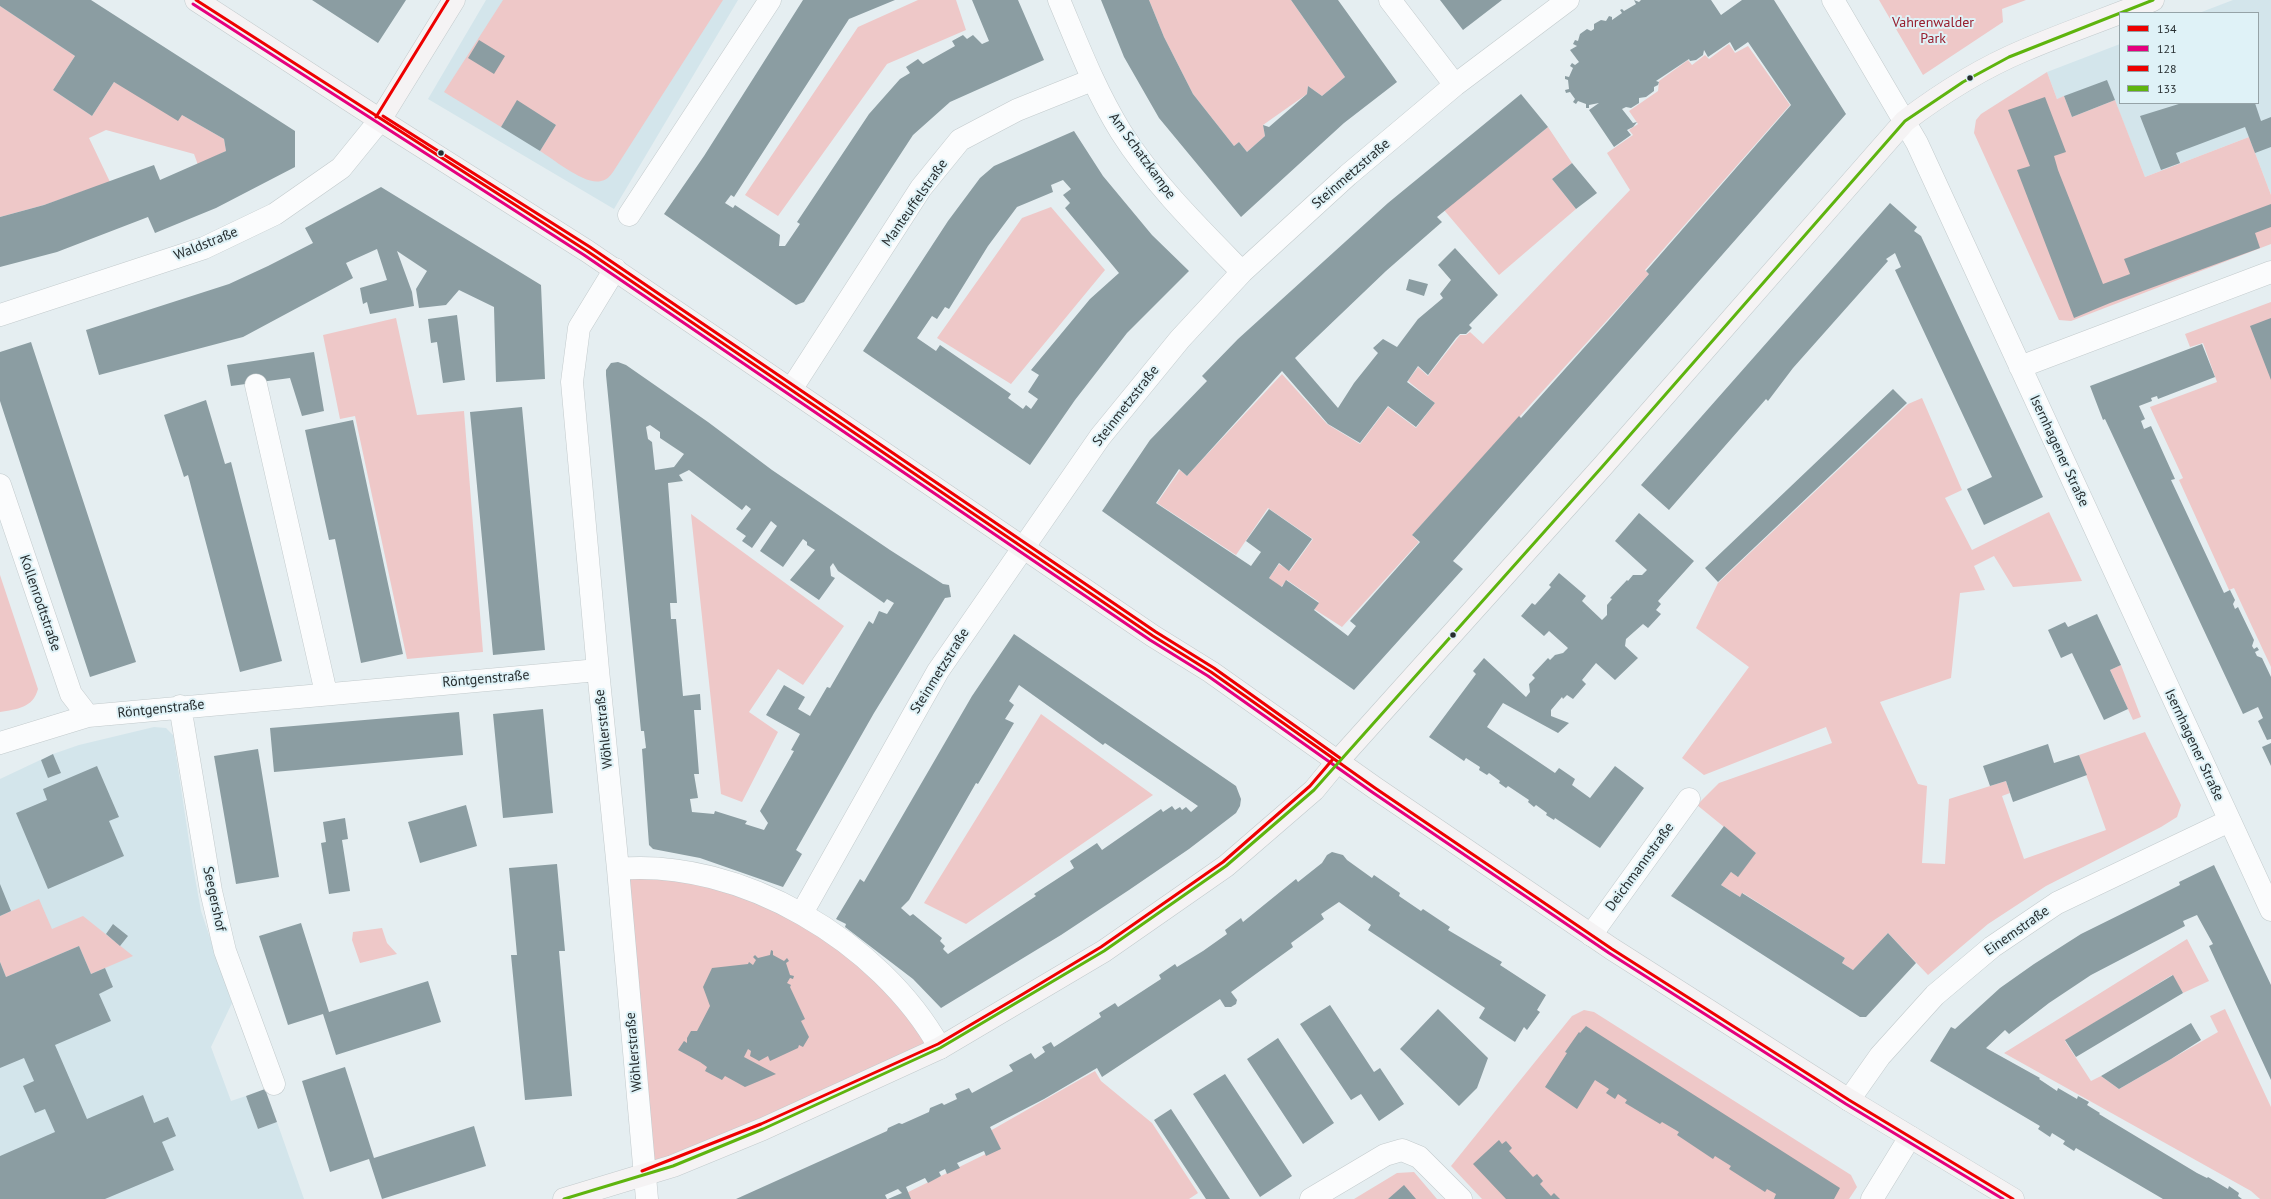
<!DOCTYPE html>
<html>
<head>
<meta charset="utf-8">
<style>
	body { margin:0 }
	#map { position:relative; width:2271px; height:1199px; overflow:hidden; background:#e5eef1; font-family:"PT Sans",sans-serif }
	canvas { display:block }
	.legend { position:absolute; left:2119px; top:12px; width:140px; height:92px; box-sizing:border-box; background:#dff2f7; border:1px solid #95a3a7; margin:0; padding:5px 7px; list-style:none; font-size:12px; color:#262d2f }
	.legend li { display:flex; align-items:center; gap:8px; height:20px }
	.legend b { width:20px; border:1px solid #95a3a7 }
</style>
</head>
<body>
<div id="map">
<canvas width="2271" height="1199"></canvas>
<ul class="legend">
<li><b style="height:5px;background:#e00"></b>134</li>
<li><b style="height:5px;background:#e5007d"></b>121</li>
<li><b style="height:5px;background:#e00"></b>128</li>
<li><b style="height:5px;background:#5eb40e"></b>133</li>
</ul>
</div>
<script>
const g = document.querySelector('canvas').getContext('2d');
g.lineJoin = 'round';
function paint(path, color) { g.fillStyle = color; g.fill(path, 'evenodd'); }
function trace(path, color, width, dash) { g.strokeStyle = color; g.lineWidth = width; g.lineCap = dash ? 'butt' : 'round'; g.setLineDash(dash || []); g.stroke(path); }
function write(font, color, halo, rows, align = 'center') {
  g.font = font + ' "PT Sans",sans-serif'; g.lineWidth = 4; g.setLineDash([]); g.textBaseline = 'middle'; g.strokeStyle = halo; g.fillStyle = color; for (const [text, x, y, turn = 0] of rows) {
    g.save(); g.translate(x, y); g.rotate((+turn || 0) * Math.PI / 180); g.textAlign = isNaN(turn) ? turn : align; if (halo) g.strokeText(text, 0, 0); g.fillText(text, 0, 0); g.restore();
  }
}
const built = new Path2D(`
	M486 0H738L614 209 428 99Z
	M2233 0H2271V195L2249 137 2145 177 2107 81 2057 99 2047 72 2120 44V103H2258V13H2199Z
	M154 727 166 728 173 735 192 861 201 911 232 1003 211 1047 231 1101 246 1096 258 1129 277 1122 304 1199H0V779L53 754 79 745Z`);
const green = new Path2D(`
	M503 0H723L613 172C610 176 607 180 601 181 586 186 553 159 540 151L556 125 517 101 501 127 444 92Z
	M918 0H956L966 30 887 64 778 216 745 195 858 27Z
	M1149 0H1291L1345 77 1322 96 1308 86 1307 94 1263 125 1265 136 1247 152 1239 142 1234 146 1193 94 1164 37Z
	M1879 0H2026L2002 9 2003 22 1923 75Z
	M0 6 75 56 53 90 92 116 114 82 182 115 224 139 226 151 198 165 194 154 106 130 89 138 110 182 44 205 0 217Z
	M1729 44 1735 53 1748 46 1790 105 1645 270 1649 274 1412 535 1419 542 1342 627 1314 609 1319 602 1287 580 1281 587 1269 578 1279 564 1290 571 1313 539 1268 508 1236 555 1157 503 1180 470 1187 476 1282 374 1327 424 1360 444 1388 407 1416 428 1435 403 1408 381 1418 367 1428 376 1460 335H1466L1470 332 1483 344 1630 190 1607 153 1633 135 1629 130 1638 124 1629 111 1658 91 1659 81 1688 60 1692 65 1705 55 1709 59Z
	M2047 72 2057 99 2064 96 2072 117 2115 100 2145 177 2249 137 2271 195V244L2071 321 2059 320 1974 133 1976 120 1981 114Z
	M1548 127 1572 163 1552 179 1576 209 1499 275 1444 210Z
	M1051 207 1105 270 1011 384 937 338 1022 218Z
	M2271 302V667L2234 588 2229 590 2179 480 2183 478 2150 407 2217 382 2203 343 2190 347 2185 334Z
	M396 318 417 415 464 411 483 652 407 659 355 416 340 419 323 335Z
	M1922 398 1962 490 1945 498 1972 550 2049 512 2082 581 2013 587 1994 556 1974 566 1985 590 1960 593 1951 678 1880 702 1918 784 1927 786 1922 863 1945 864 1949 799 2006 781 2010 793 2002 796 2024 859 2106 830 2079 755 2145 732 2181 805 2177 817 2161 827 2046 886 1988 924 1928 975 1888 933 1853 970 1842 963 1845 958 1743 893 1740 897 1721 885 1731 872 1738 876 1756 853 1697 805 1719 783 1832 743 1826 727 1704 775 1682 758 1749 667 1696 628 1718 583 1908 404Z
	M691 514 844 626 803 685 778 669 749 712 778 732 742 802 721 794Z
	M0 575 38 689C33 708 17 709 0 712Z
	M2121 665 2141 717 2133 720 2110 670Z
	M1041 714 1153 795 966 924 924 903Z
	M618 869 701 874 850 947 940 1048 644 1176Z
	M39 899 52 929 83 916 133 956 91 974 79 946 6 977 0 962V916Z
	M382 928 387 943 397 954 360 963 352 940 353 932Z
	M2187 939 2209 981 2183 993 2172 975 2065 1041 2091 1081 2101 1076 2119 1089 2218 1032 2210 1016 2225 1009 2271 1107V1199H2260L2251 1191 2004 1053Z
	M1584 1010 1594 1012 1851 1175 1857 1187 1849 1199H1482L1451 1166 1572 1016Z
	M1095 1071 1101 1081 1152 1123 1198 1193 1189 1199H894L998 1148 990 1131Z
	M1414 1172 1437 1199H1354L1397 1173Z`);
const building = new Path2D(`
	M0 0H91L295 131V167L216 208 155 233 148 217 57 252 0 267V217L44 205 154 165 160 180 226 151 224 139 182 115 178 121 114 82 92 116 53 90 75 56 0 6Z
	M312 0H406L378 43Z
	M803 0H895L849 19 734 197 731 195 725 203 733 208 735 205 780 235 779 246H785L800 224 797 222 869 114 900 79 910 73 906 67 918 59 923 64 955 46 952 41 963 35 967 39 973 35 982 44 989 41 972 0H1018L1044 60 950 102 913 135 804 302 796 305 664 214 704 156Z
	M1101 0H1149L1164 37 1193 94 1234 146 1239 142 1247 152 1265 136 1263 125 1269 127 1307 94 1308 86 1322 96 1345 77 1291 0H1338L1397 82 1344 123 1241 217 1159 118 1124 57Z
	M1440 0H1502L1463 30Z
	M1634 0 1639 2 1641 0H1711L1721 15 1742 0H1774L1846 114 1453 561 1463 569 1354 690 1102 511 1150 440 1207 381 1202 376 1238 339 1388 203 1521 94 1548 127 1437 217 1442 222 1386 271 1295 358 1338 408 1354 383 1378 353 1373 348 1383 339 1397 347 1418 319 1443 298 1440 294 1451 280 1438 265 1455 248 1498 295 1469 325 1472 328 1466 334H1460L1456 338 1428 375 1418 366 1407 382 1435 403 1416 427 1388 406 1360 443 1328 424 1282 371 1187 476 1179 469 1156 503 1251 566 1261 552 1246 541 1269 509 1312 539 1289 571 1279 563 1269 578 1282 587 1286 580 1319 603 1314 610 1348 636 1356 626 1350 621 1420 542 1412 535 1519 416 1521 418 1608 321 1649 274 1646 271 1791 105 1748 42 1735 51 1730 42 1708 57 1704 50 1703 55 1696 60 1690 61 1689 59 1656 81 1659 82 1658 85 1654 87V91L1646 97 1639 98V103L1631 108 1626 107 1622 109 1633 123 1637 122 1633 127 1627 130 1631 135 1614 147 1589 110 1599 103 1589 105V108H1586V104L1578 101 1576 104 1573 102 1575 99 1570 92 1566 93 1565 90 1569 89 1568 80 1565 79V76L1569 77 1573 68 1570 66 1572 63 1575 65 1579 62 1570 50 1577 46 1573 44 1575 40 1578 41 1580 34 1587 29 1591 31 1594 29V24L1601 20 1606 21 1609 16 1612 17V20L1622 13 1620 10 1622 9 1624 11 1636 4Z
	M479 40 505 56 494 74 468 58Z
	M2107 80 2115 100 2072 117 2064 96Z
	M2045 97 2066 152 2054 156 2058 170 2103 284 2130 274 2124 259 2271 204V227L2255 233 2260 248 2110 303 2074 318 2017 170 2030 166 2008 110Z
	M517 100 556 125 540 151 501 127Z
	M2182 103H2255L2261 121 2271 117V147L2255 153 2245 127 2176 153 2180 163 2161 170 2140 116Z
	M1074 131 1103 176 1152 235 1189 271 1127 333 1075 400 1030 465 863 351 948 221 980 178 994 166ZM1063 180 1071 189 1063 195 1070 203 1065 208 1119 273 1090 299 1031 370 1039 375 1028 392 1038 399 1031 409 1026 405 1023 409 1008 398 1011 394 940 345 936 351 917 338 932 316 937 319 945 307 949 309 988 246 1017 207 1053 192 1051 185Z
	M1572 163 1597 193 1576 209 1552 179Z
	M381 187 541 285 545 379 496 382 494 307 459 290 446 305 419 308 416 289 427 271 397 251 412 292 414 306 370 314 367 302 363 304 360 288 387 280 377 249 346 263 353 278 243 337 99 375 86 330 229 284 268 266 313 243 305 228Z
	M1890 203 1917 227 1914 231 1921 236 2043 497 1984 525 1967 489 1992 477 1895 270 1901 267 1895 253 1886 259 1888 261 1793 368 1768 401 1766 399 1669 510 1641 485Z
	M1409 279 1428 284 1424 296 1406 290Z
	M457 315 465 380 443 383 437 342 431 343 428 319Z
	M2271 318V380L2250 326Z
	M31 342 136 662 90 677 0 401V352Z
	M2202 344 2215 377 2158 399 2157 396 2151 398 2152 401 2139 406 2145 419 2141 421 2144 429 2151 426 2175 479 2171 480 2224 593 2230 590 2235 600 2233 604 2235 609 2238 607 2254 640 2252 646 2254 649 2257 647 2259 650 2255 652 2257 656 2262 658 2271 677V739L2267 740 2258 721 2263 718 2258 707 2243 714 2105 419 2103 420 2090 386Z
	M314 352 324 411 302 416 290 378 231 386 227 365Z
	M618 362 626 365 708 422 772 470 890 550 943 584 949 585 951 597 945 598 874 713 796 850 802 854 783 887 700 858 653 849 649 845 642 749 646 748 644 731H641L606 375V370L611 363ZM650 425 660 432V438L684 454 674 467 655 470 652 442 648 439 646 427ZM689 470 742 510 746 505 751 509 736 529 746 536 742 541 752 548 771 521 777 526 760 551 783 567 803 539 807 542V545L815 550 790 580 819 600 835 578 831 576 830 567 833 563 838 571 884 603 887 599 894 603 887 614 879 611 873 624 869 621 830 688 827 687 810 716 798 709 805 697 784 685 766 715 800 734 791 750 794 751 760 811 768 823 764 830 745 824 747 821 715 811 714 814 692 812 690 799 698 798 694 774H699L694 710H701L700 694 683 696 676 619H671L670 603H677L668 483 683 481 679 475Z
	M1893 389 1907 403 1718 582 1705 568Z
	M206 400 225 464 231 462 282 661 240 672 188 475 184 477 164 415Z
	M522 407 545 650 493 655 470 412Z
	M353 420 403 654 361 663 335 539 329 540 305 430Z
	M1639 513 1694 561 1658 601 1661 604 1656 610 1661 614 1648 628 1643 624 1626 639 1625 646 1638 658 1615 680 1596 663 1582 680 1586 684 1573 699 1567 695 1563 699 1562 697 1551 710V716L1569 723 1558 733 1503 703 1487 727 1555 773 1559 768 1575 779 1572 785 1590 798 1615 766 1644 788 1600 848 1555 818 1554 820 1546 815 1547 813 1536 805 1534 807 1528 802 1529 800 1508 786 1506 788 1499 783 1500 781 1489 773 1487 775 1479 770 1480 767 1466 758 1464 761 1429 737 1476 674 1473 671 1484 658 1526 697 1530 692 1529 684 1535 678 1532 675 1548 658 1550 660 1555 655 1563 653 1568 648 1549 631 1544 636 1521 616 1532 603 1535 605 1551 587 1549 585 1559 573 1586 596 1582 601 1602 620 1607 615V605L1612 599 1610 598 1627 580 1628 581 1633 575H1642L1647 570 1615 541Z
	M2097 614 2121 665 2110 670 2128 709 2104 720 2072 653 2061 658 2048 630 2065 622 2068 627Z
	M1014 634 1236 786 1241 799 1240 806 1236 813 1189 849 1129 890 1061 935 941 1008 913 979 845 927 846 924 836 919 860 879 864 882 972 696ZM1019 685 1103 745 1105 743 1198 806 1191 812 1186 807 1182 810 1180 807 1175 810 1172 806 1163 812 1161 809 1102 850 1097 843 1070 861 1074 868 1034 894 1036 896 948 954 943 949 945 946 940 941 942 938 913 914 910 916 901 908 909 900 976 783 978 784 1014 723 1005 719 1014 705 1009 701Z
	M543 709 553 813 503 818 493 714Z
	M459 712 463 755 274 772 270 728Z
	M2271 743V766L2262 747Z
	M2048 744 2054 763 2079 755 2087 775 2013 802 2006 781 1990 786 1983 766Z
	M258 749 279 877 236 884 214 756Z
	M53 754 61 773 48 778 41 760Z
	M97 766 119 817 109 821 124 856 48 889 16 813 47 800 43 789Z
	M466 805 477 846 420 863 408 822Z
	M345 818 348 839 342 840 350 891 329 894 321 843 326 842 323 822Z
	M1724 826 1756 853 1738 877 1731 872 1721 885 1740 897 1742 893 1845 958 1842 963 1853 970 1888 933 1916 963 1866 1017H1860L1671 896Z
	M1332 852 1343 855 1347 860 1372 878 1374 875 1400 893 1399 896 1421 911 1423 909 1450 927 1448 930 1502 962 1500 965 1546 995 1537 1010 1540 1012 1527 1030 1524 1027 1515 1042 1479 1018 1485 1008 1368 930 1371 925 1339 902 1321 914 1324 919 1291 943 1293 947 1231 992 1237 1000 1236 1004 1231 1007H1225L1220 999 1102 1077 1097 1068 1044 1099 990 1127 1001 1149 986 1156 984 1151 957 1163 960 1168 947 1174 945 1169 939 1172 941 1176 928 1183 925 1178 906 1187 911 1199H888L902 1193 898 1189 885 1195 887 1199H736L887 1131 888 1128 899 1123 902 1124 929 1112 930 1108 942 1103 944 1105 957 1099 955 1094 969 1088 972 1093 1013 1071 1009 1065 1031 1053 1035 1059 1045 1052 1042 1047 1051 1042 1054 1047 1101 1017 1099 1013 1115 1003 1118 1007 1161 979 1159 975 1175 964 1177 967 1203 951 1227 934 1225 930 1241 918 1243 922 1296 879 1298 882 1322 863 1327 855Z
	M557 864 565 951H559L572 1096 525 1100 511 955H517L509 868Z
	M2214 865 2271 985V1080L2209 946 2213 944 2197 915 2183 921 2185 926 2091 975 2049 1003 2009 1034 2005 1030 1986 1048 2040 1078 2039 1079 2057 1091 2058 1088 2077 1099 2078 1096 2089 1102 2087 1105 2100 1113 2099 1114 2197 1173 2207 1178 2208 1177 2228 1189 2229 1186 2239 1193 2238 1196 2242 1199H2163L2076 1148 2074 1151 2063 1144 2065 1141 2052 1133 2050 1137 2038 1129 2040 1126 1930 1061 1951 1027 1955 1029 2000 988 2034 964 2081 934 2180 885 2179 882Z
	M0 884 11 911 0 916Z
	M301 923 329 1012 428 981 441 1022 336 1055 323 1014 288 1025 259 936Z
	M113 924 128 936 120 946 106 934Z
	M79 946 91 974 105 968 113 987 99 994 111 1021 55 1045 87 1119 143 1095 154 1123 168 1117 176 1136 162 1142 174 1170 105 1199H0V1156L55 1132 45 1109 35 1113 23 1086 34 1081 24 1058 0 1068V962L6 977Z
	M771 950 773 951V955L784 961 787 958 789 961 786 963 790 975 794 976 793 979 790 978 787 983 791 985 790 987 805 1019 801 1021 809 1037 803 1047 799 1045 798 1048 770 1061 768 1056 759 1061 750 1056 751 1051 748 1049 744 1057 776 1074 745 1087 725 1076 722 1080 705 1071 707 1067 700 1062 678 1050 684 1041 687 1043V1038L691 1031H697L710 1006 703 987 712 968 748 964 749 962 753 965 756 960 753 957 755 955 758 958 770 955Z
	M2173 975 2183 993 2076 1057 2065 1040Z
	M1330 1005 1374 1072 1380 1068 1404 1104 1379 1121 1361 1094 1351 1100 1300 1024Z
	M1438 1009 1488 1058 1477 1088 1459 1106 1400 1049Z
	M2191 1023 2201 1040 2171 1059 2119 1089 2101 1076Z
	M1586 1026 1840 1188 1834 1199H1774L1776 1194 1767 1189 1765 1192 1729 1169 1731 1166 1715 1156 1713 1159 1677 1135 1679 1132 1662 1122 1660 1124 1625 1103 1627 1100 1618 1094 1615 1099 1606 1093 1609 1089 1595 1080 1577 1109 1545 1087 1567 1053 1565 1052 1579 1032 1580 1033Z
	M1278 1038 1334 1123 1303 1144 1247 1059Z
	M345 1067 374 1158 474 1126 486 1166 382 1199 369 1159 330 1172 302 1081Z
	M1225 1074 1292 1176 1260 1197 1193 1094Z
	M265 1089 277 1122 258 1129 246 1096Z
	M1171 1109 1230 1199H1206L1154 1120Z
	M1499 1140 1502 1144 1506 1141 1512 1148 1509 1151 1533 1177 1537 1174 1543 1181 1540 1184 1551 1196 1554 1193 1560 1199H1506L1473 1164Z
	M1404 1185 1416 1199H1388Z`);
const street = new Path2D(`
	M1059 0C1078 45 1095 90 1121 132 1154 184 1199 228 1242 272
	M1390 0 1455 85
	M1833 0 1917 143 2271 910
	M629 215 770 0
	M615 269 579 328 572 382 598 670 618 869 647 1199
	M0 315 204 248 275 214 341 168 380 120
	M2020 367 2271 272
	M256 385 326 693
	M792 388 921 188 960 140 1017 110 1092 80
	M0 485 71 694 88 716
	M180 706 211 891 225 951 274 1084
	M0 743 88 716 598 670
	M618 869C741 858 881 942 940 1048
	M802 913 938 671 1100 437 1180 339 1242 272 1348 175 1455 85 1568 0
	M1591 935 1689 799
	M1849 1100 1880 1056 1935 995 1992 947 2057 903 2229 821
	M1311 1199 1385 1155 1402 1150 1419 1157 1461 1199
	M1872 1199 1910 1137`);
const secondary = new Path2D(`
	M196 0 380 120 587 251 1153 636 1211 672 1375 788 1612 949 1849 1100 2013 1199
	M380 120 454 0
	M564 1199 673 1166 763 1129 940 1048 1104 951 1226 866 1314 790 1337 762 1602 467 1905 121C1942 93 1982 68 2025 50 2067 32 2111 17 2153 0`);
const bus1 = new Path2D(`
	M196 0 587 251 1153 636 1211 672 1375 788 1612 949 1849 1100 2013 1199`);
const bus2 = new Path2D(`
	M193 4 584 255 1150 640 1208 676 1372 792 1609 953 1846 1104 2003 1199`);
const bus3 = new Path2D(`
	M383 116 590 247 1156 632 1214 668 1340 758
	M376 117 448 0
	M642 1171 761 1124 938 1044 1023 994 1101 947 1223 862 1310 786 1333 759`);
const bus4 = new Path2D(`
	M564 1199 673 1166 763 1129 940 1048 1104 951 1226 866 1314 790 1602 467 1905 121 1963 82 2009 57 2153 0`);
const markers = [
	[1970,78,3.5,"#262d2f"],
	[441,153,3.5,"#262d2f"],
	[1453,635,3.5,"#262d2f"]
];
const parkNames = [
	["Vahrenwalder",1933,23],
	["Park",1933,39]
];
const streetNames = [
	["Am Schatzkampe",1142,156,54],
	["Steinmetzstraße",1351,174,-41],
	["Manteuffelstraße",915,203,-55],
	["Waldstraße",206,244,-22],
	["Steinmetzstraße",1126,406,-52],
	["Isernhagener Straße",2059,451,65],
	["Kollenrodtstraße",40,603,71],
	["Steinmetzstraße",940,671,-58],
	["Röntgenstraße",486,679,-5],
	["Röntgenstraße",161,709,-6],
	["Wöhlerstraße",604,729,-96],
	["Isernhagener Straße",2194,745,65],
	["Deichmannstraße",1640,867,-54],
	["Seegershof",214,899,78],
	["Einemstraße",2017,931,-35],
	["Wöhlerstraße",634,1052,-95]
];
paint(built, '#d3e5eb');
paint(green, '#eec8c8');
paint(building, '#8b9da2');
trace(street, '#c2cacc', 23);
trace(secondary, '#c2cacc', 23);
trace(street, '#fbfcfd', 22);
trace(secondary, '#f5f3f4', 22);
trace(bus1, '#e00', 3);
trace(bus2, '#e5007d', 3);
trace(bus3, '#e00', 3);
trace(bus4, '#5eb40e', 3);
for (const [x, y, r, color] of markers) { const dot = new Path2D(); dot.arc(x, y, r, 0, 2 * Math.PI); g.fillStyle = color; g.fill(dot); trace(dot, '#dff2f7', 1.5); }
write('14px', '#971d2d', '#dff2f7', parkNames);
write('14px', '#262d2f', '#dff2f7', streetNames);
</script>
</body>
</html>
